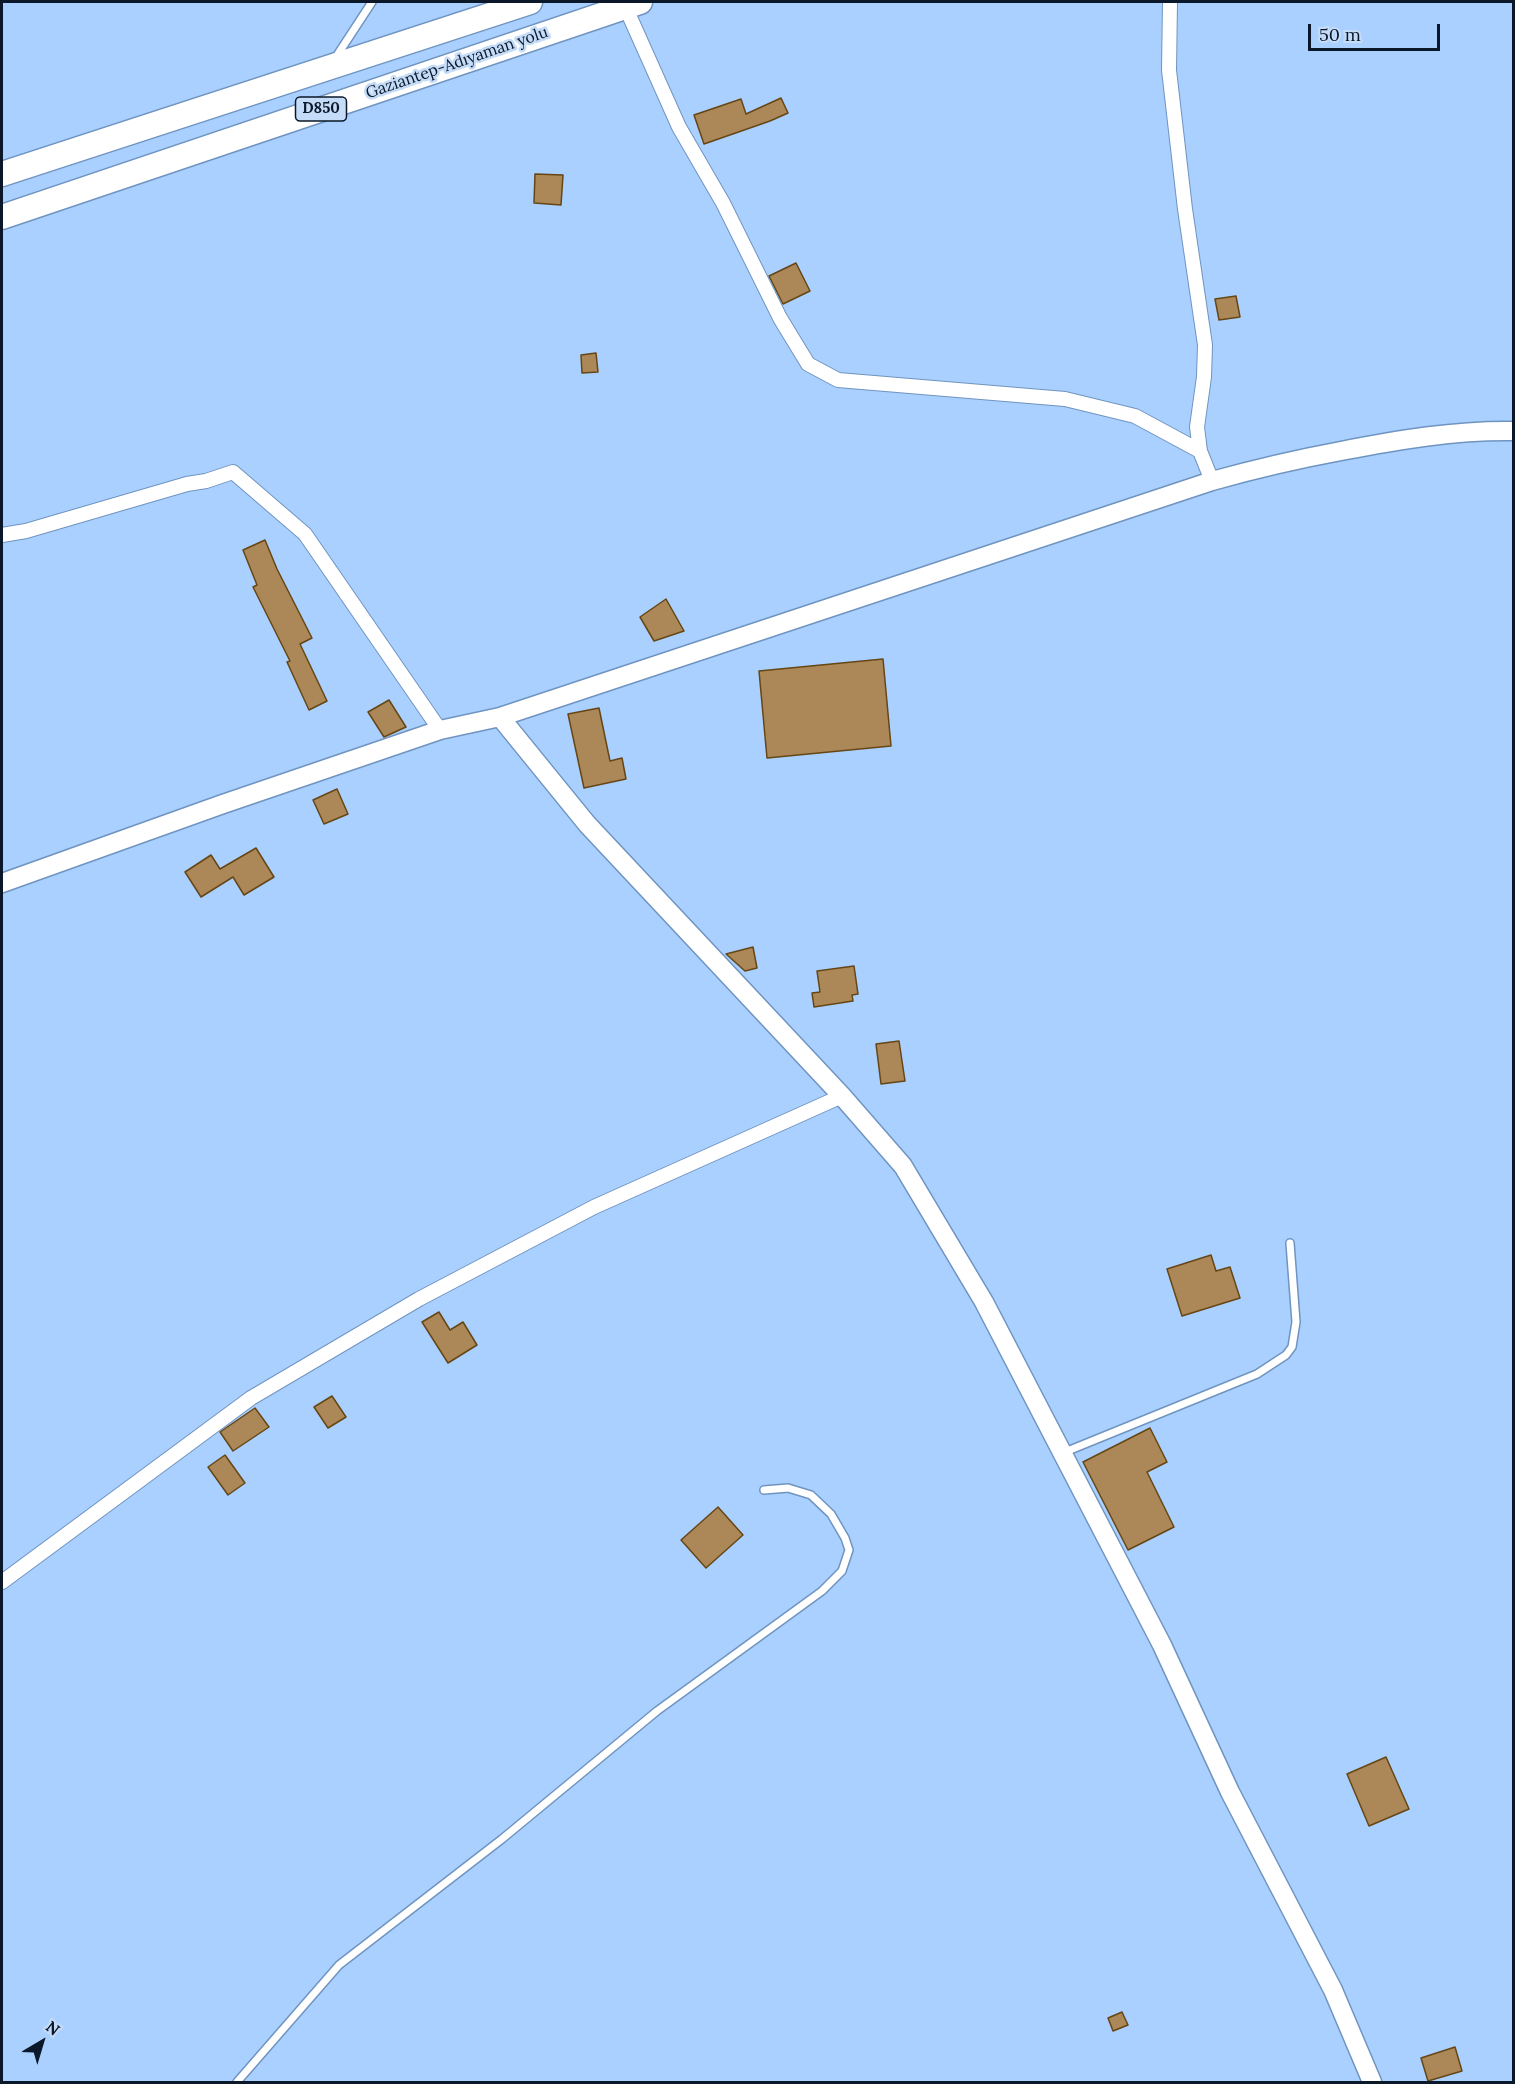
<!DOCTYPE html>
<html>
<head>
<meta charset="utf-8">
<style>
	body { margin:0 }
	#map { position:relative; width:1515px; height:2084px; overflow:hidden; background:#a9d0ff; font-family:Lora,serif }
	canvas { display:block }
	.frame { position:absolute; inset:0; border:3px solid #0a1829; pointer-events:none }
	.north { position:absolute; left:12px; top:2012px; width:60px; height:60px; -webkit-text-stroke:4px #c5dcf8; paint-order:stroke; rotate:38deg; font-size:16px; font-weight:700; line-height:24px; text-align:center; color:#0a1829 }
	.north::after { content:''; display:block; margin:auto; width:21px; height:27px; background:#0a1829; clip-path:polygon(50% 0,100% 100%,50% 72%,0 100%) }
	.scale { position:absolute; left:1308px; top:24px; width:132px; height:27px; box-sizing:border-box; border:3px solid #0a1829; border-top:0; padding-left:8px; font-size:18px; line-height:21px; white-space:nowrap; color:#0a1829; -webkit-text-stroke:4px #c5dcf8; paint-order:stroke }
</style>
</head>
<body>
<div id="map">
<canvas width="1515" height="2084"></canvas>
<div class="frame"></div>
<div class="north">N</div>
<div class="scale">50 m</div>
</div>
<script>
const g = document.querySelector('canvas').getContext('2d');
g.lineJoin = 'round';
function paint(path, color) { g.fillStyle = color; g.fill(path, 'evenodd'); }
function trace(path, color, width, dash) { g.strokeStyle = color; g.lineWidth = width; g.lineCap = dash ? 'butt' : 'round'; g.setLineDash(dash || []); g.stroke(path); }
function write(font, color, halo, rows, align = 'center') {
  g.font = font + ' Lora,serif'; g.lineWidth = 5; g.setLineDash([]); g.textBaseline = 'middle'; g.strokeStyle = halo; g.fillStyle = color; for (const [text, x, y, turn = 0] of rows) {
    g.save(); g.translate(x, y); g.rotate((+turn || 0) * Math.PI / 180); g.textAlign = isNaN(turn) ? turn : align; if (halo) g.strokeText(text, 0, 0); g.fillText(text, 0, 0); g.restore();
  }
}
const building = new Path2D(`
	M781 98 788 113 770 121 704 144 694 115 741 99 746 114Z
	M535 174 563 175 561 205 534 203Z
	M796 263 810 291 783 304 769 276Z
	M1236 296 1240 317 1219 320 1215 299Z
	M596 353 598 372 582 373 581 355Z
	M265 540 277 569 312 638 300 644 327 701 309 710 287 662 290 661 253 587 257 585 243 550Z
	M666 599 684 631 654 641 640 617Z
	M883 659 891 746 767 758 759 671Z
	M389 700 406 727 384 737 368 712Z
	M599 708 610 761 622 758 626 779 584 788 568 714Z
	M337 789 348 814 324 824 313 800Z
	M256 848 274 877 244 895 233 877 201 897 185 872 211 855 220 869Z
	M753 947 757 968 745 971 726 954Z
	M854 966 858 994 852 995 853 1001 814 1007 812 993 820 992 817 971Z
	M899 1041 905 1081 881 1084 876 1044Z
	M1211 1255 1216 1271 1230 1267 1240 1298 1182 1316 1167 1269Z
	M439 1312 450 1330 463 1322 477 1345 448 1363 422 1322Z
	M332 1396 346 1417 328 1428 314 1407Z
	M255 1408 269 1427 233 1451 220 1432Z
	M1150 1428 1167 1462 1147 1472 1174 1527 1128 1550 1083 1462Z
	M225 1455 245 1483 228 1495 208 1467Z
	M718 1507 743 1535 706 1568 681 1540Z
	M1386 1757 1409 1809 1369 1826 1347 1774Z
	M1122 2012 1128 2025 1113 2031 1108 2018Z
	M1455 2047 1462 2071 1428 2081 1421 2058Z`);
const service = new Path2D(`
	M336 57 372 2
	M1065 1452 1257 1374 1286 1355 1292 1347 1296 1322 1290 1243
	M237 2082 339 1965 502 1839 657 1711 822 1591 842 1571 849 1550 845 1538 831 1514 811 1495 788 1488 764 1490`);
const minor = new Path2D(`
	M1170 2 1169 70 1185 209 1205 345 1204 377 1197 427 1200 451 1212 481
	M625 6 679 127 723 203 780 318 808 364 838 380 1065 399 1135 416 1200 451
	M2 535 26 531 187 484 206 481 233 472 305 534 440 730
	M2 1582 251 1398 419 1299 594 1207 842 1096`);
const tertiary = new Path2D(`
	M500 717 587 824 842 1096 903 1166 984 1302 1162 1645 1230 1792 1333 1990 1372 2082
	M2 883 223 804 440 730 500 717 1212 481C1255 469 1298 459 1341 451 1398 440 1455 430 1514 431`);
const trunk = new Path2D(`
	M2 174 530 2
	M2 217 640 2`);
const shields = [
	[321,109,51]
];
const shieldNames = [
	["D850",321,109]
];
const streetNames = [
	["Gaziantep-Adıyaman yolu",457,63,-19]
];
paint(building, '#ac8858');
trace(building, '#664614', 1.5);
trace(service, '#7094c0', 10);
trace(minor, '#7094c0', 16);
trace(tertiary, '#7094c0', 21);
trace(trunk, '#7094c0', 27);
trace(service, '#fff', 7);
trace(minor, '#fff', 14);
trace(tertiary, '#fff', 18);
trace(trunk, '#fff', 24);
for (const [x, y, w] of shields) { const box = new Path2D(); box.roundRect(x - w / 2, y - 12, w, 24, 4.5); g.fillStyle = '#c5dcf8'; g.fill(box); trace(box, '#0a1829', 1.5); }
write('bold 15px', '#0a1829', null, shieldNames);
write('16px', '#0a1829', '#c5dcf8', streetNames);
</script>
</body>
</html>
